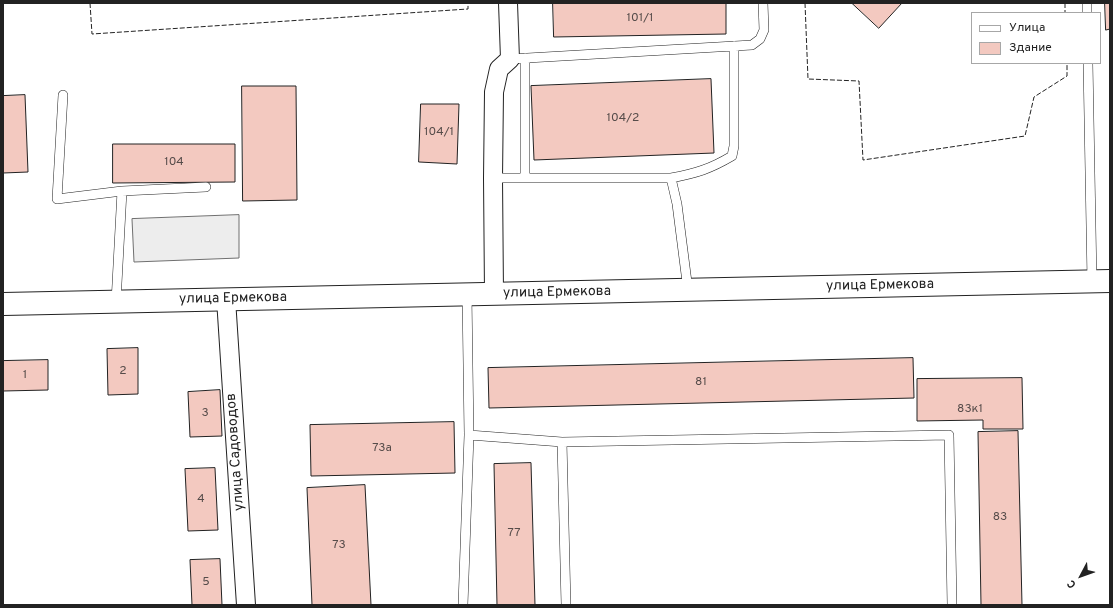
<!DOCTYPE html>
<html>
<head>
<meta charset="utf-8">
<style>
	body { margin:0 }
	#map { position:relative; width:1113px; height:608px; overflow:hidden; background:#fff; font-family:Overpass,sans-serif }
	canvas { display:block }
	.frame { position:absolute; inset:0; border:4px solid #222; pointer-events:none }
	.legend { position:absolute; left:971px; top:12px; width:130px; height:52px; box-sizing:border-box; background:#fff; border:1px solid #a7a7a7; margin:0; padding:5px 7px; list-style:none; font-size:12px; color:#222 }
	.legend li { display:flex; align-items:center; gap:8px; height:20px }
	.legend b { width:20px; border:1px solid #a7a7a7 }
	.north { position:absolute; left:1061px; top:556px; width:40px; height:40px; -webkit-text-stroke:3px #fff; paint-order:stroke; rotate:229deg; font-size:11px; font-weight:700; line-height:16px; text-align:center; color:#222 }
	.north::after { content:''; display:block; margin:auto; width:14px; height:18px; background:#222; clip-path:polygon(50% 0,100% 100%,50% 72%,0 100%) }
</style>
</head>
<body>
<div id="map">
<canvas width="1113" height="608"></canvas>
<div class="frame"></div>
<ul class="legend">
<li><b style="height:5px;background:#fff"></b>Улица</li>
<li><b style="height:11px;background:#f3c9c0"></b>Здание</li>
</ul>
<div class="north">С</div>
</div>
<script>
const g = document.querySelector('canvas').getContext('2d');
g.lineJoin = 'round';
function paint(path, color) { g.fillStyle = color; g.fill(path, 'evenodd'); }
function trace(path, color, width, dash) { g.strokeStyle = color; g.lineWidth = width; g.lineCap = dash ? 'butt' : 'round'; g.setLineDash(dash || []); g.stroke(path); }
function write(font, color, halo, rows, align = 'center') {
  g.font = font + ' Overpass,sans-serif'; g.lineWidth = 3; g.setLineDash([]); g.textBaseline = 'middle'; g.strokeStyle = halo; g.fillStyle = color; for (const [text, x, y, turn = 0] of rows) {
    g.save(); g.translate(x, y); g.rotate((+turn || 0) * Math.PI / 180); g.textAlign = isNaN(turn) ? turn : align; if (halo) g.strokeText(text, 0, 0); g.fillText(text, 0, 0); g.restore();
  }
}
const parking = new Path2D(`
	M239 215V258L134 262 132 219Z`);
const building = new Path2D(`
	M553 3H726V34L554 37Z
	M852 3H902L879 28Z
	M1105 3H1110V29L1106 30Z
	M711 79 714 153 534 160 531 86Z
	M242 86H296L297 200 243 201Z
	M25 95 28 172 3 173V96Z
	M421 104H459L457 164 419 162Z
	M113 144H235V182L113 183Z
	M138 348V394L108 395 107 349Z
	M913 358 914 398 489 408 488 368Z
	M48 360V390L3 391V361Z
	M1022 378 1023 429H983V420L917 421V379Z
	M220 390 222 436 190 437 188 392Z
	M454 422 455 473 311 476 310 425Z
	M1018 431 1022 605H981L978 432Z
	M531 463 535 605H497L494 464Z
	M215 468 218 530 188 531 185 469Z
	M365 485 371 605H312L307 488Z
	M220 559 222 605H192L190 560Z`);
const lane = new Path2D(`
	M1087 3V13
	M510 59 752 45 760 39 764 30 763 3
	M1088 63 1092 281
	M63 95 57 199 122 191
	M525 177V58
	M493 178H671L677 204 688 290
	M671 178C697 173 710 169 732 156L734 146V46
	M467 295 469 435 562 442 566 605
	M116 302 122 191 206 187
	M562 442 949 435 952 605
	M463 605 469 435`);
const street = new Path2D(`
	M494 294 493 178 494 92 499 69 510 59 508 3
	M226 299 246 605`);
const secondary = new Path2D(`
	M3 304 1110 281`);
const fence = new Path2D(`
	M90 3 92 34 468 9V3
	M805 3 808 79 859 81 863 160 1025 136 1034 97 1067 76V63
	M1065 3V13`);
const numberNames = [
	["101/1",640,19],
	["104/2",623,119],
	["104/1",439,133],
	["104",174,163],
	["2",123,372],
	["1",25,376],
	["81",701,383],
	["83к1",970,410],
	["3",205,414],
	["73а",382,449],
	["4",201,500],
	["83",1000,518],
	["77",514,534],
	["73",339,546],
	["5",206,583]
];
const streetNames = [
	["улица Ермекова",880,286,-1],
	["улица Ермекова",557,293,-1],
	["улица Ермекова",233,299,-1],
	["улица Садоводов",236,452,-94]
];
paint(parking, '#ededed');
trace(parking, '#6f6f6f', 1);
paint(building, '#f3c9c0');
trace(building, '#222', 1);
trace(lane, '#222', 10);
trace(street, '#222', 20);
trace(secondary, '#222', 24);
trace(lane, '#fff', 9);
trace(street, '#fff', 18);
trace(secondary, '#fff', 22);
trace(fence, '#222', 1, [5, 2]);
write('12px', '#564c4a', null, numberNames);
write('14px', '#222', '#fff', streetNames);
</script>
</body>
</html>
